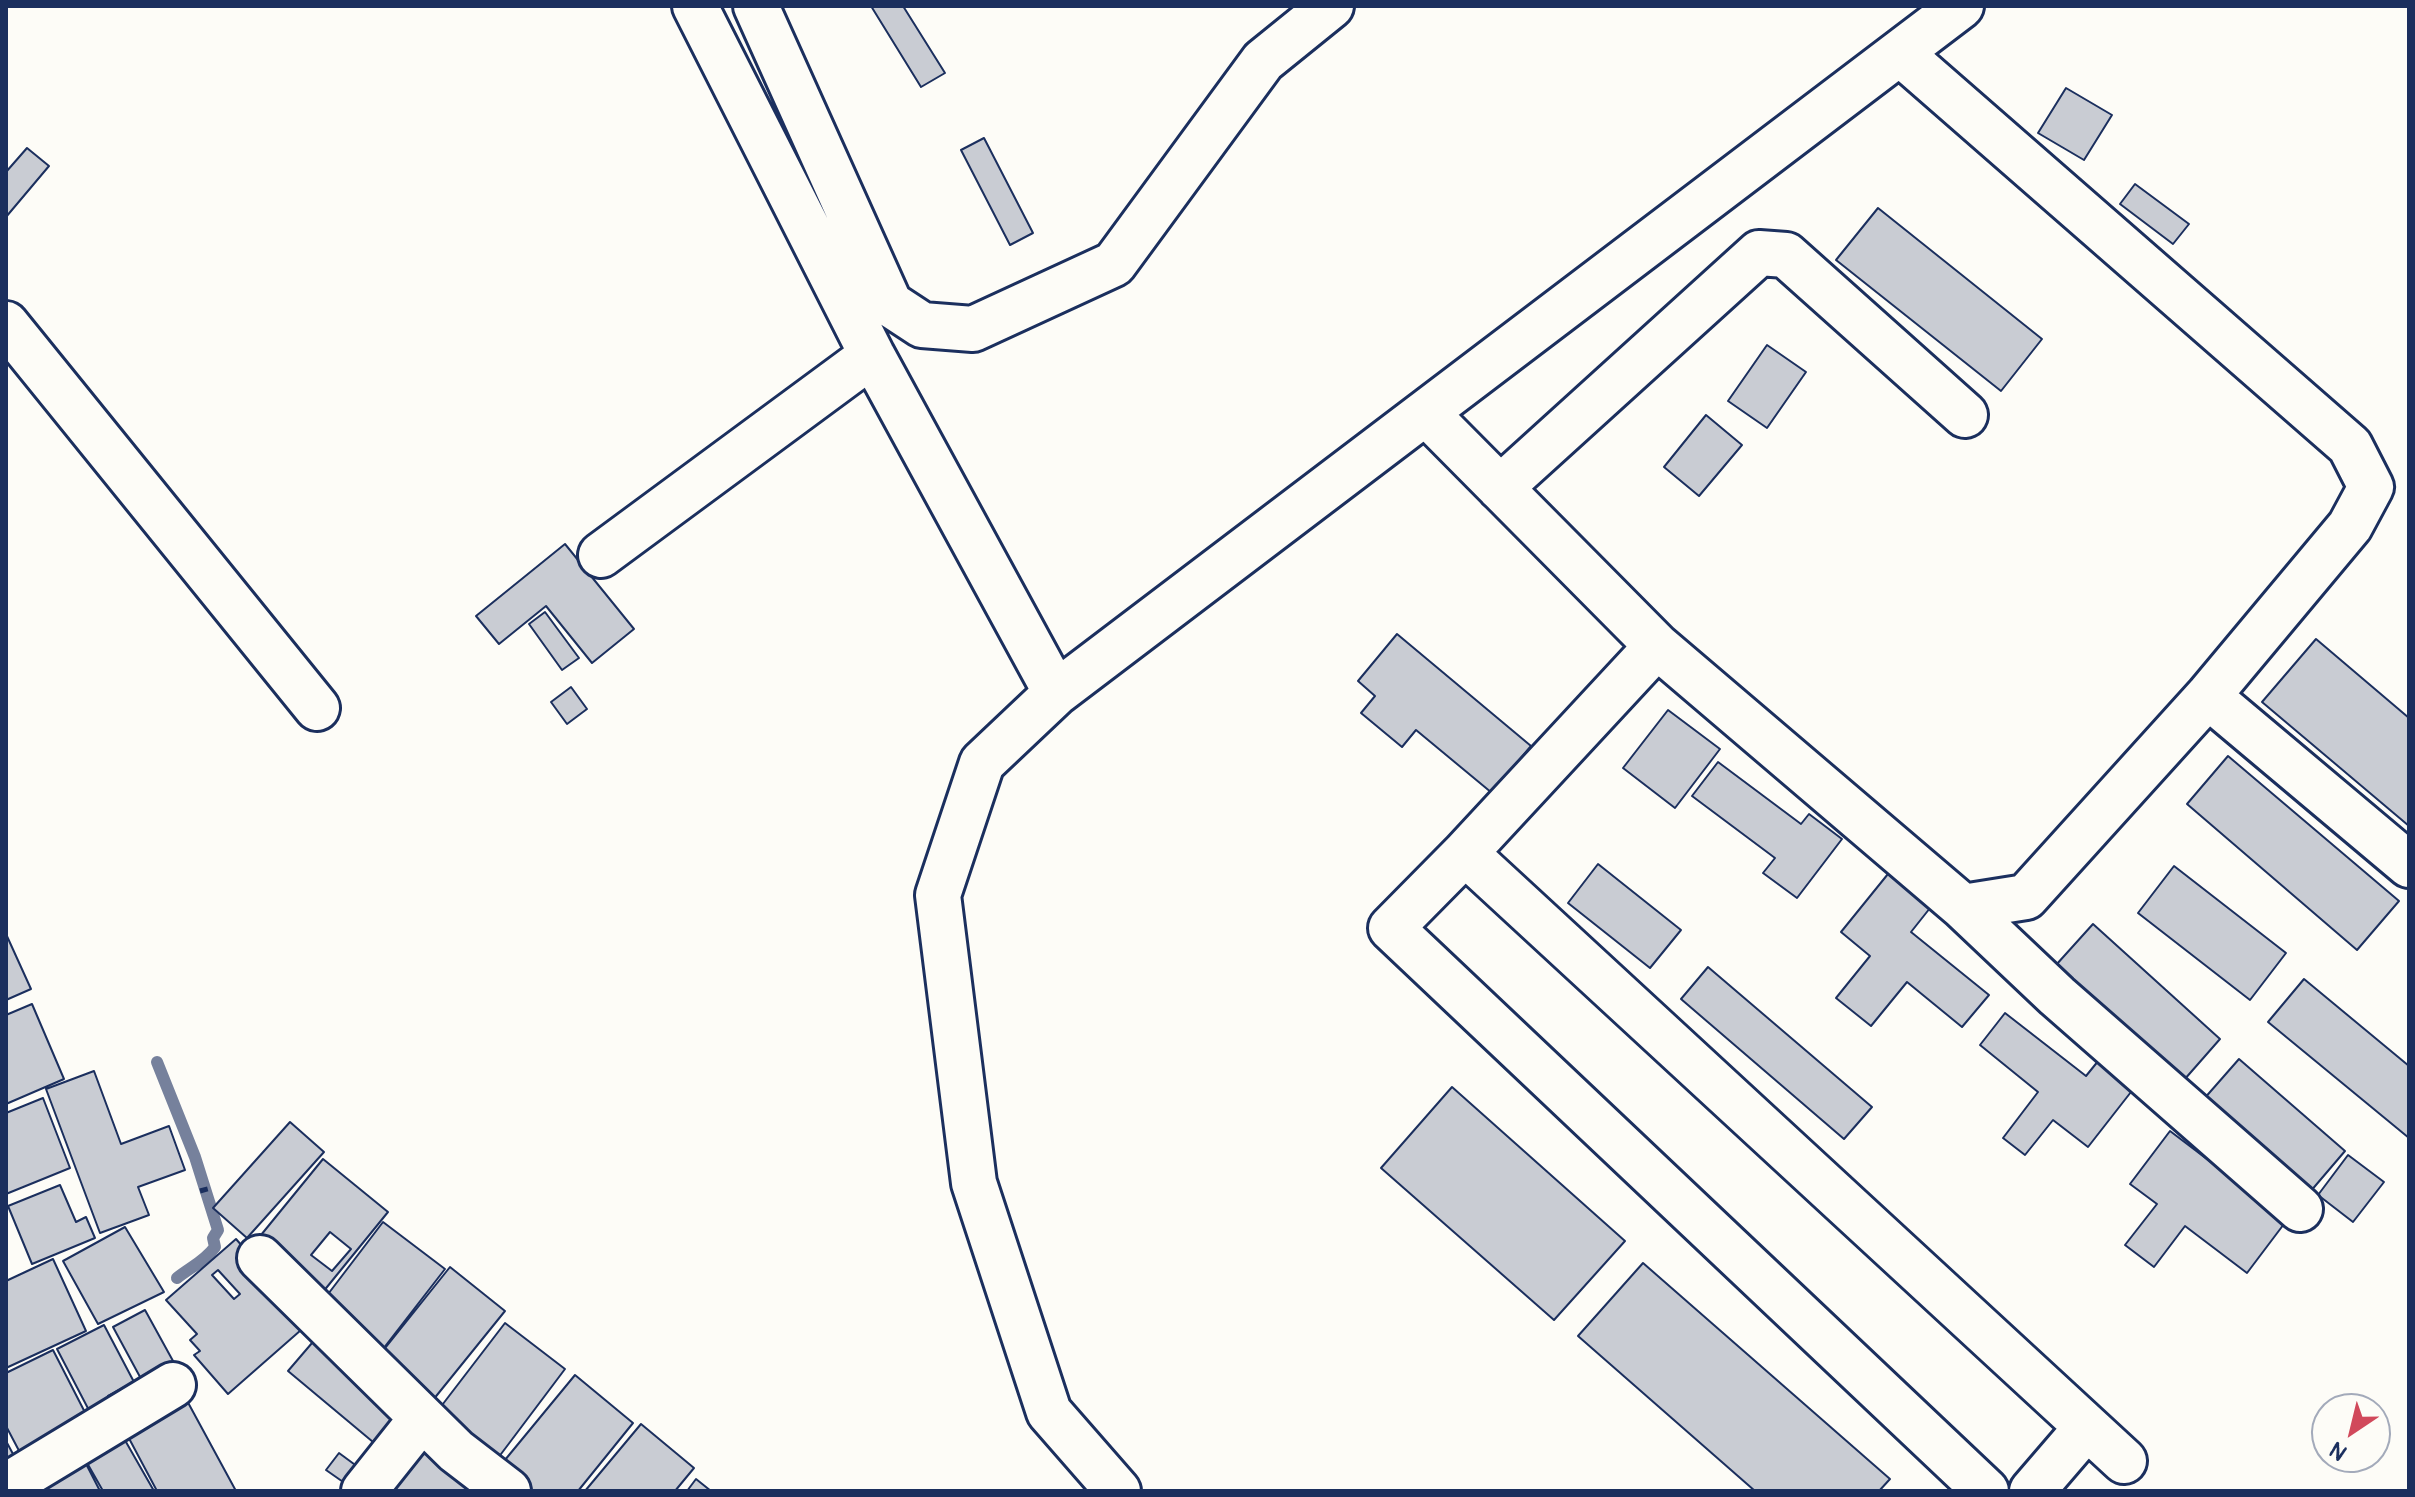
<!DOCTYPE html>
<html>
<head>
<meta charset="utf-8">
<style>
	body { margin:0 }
	#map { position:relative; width:2415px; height:1497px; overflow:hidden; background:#fdfcf7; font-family:Pangolin,sans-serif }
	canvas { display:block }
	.frame { position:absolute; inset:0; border:8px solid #1b2f5e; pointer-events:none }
	.north { position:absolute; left:2311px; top:1393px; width:80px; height:80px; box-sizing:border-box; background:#fdfcf7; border:2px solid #a3aaba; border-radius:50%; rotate:215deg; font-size:22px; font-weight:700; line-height:32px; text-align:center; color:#1b2f5e }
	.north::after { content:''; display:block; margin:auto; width:28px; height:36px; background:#d1495b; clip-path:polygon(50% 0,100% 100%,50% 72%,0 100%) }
</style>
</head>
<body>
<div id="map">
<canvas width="2415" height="1497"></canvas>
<div class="frame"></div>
<div class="north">N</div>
</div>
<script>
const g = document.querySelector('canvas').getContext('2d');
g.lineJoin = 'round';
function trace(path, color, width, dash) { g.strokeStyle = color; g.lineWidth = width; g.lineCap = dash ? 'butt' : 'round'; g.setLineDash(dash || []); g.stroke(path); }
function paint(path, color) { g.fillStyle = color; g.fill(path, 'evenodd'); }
const stream = new Path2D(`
	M157 1062 195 1157 218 1230 213 1238 215 1247C205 1261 191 1267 177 1278`);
const building = new Path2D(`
	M871 6H903L945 73 921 87Z
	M2066 88 2112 115 2084 160 2038 133Z
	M984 138 1033 233 1010 245 961 150Z
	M27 148 49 166 6 217V172Z
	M2135 184 2189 224 2173 244 2120 204Z
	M1878 208 2042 339 2001 391 1836 260Z
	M1767 345 1806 372 1767 428 1728 401Z
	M1706 415 1742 445 1699 496 1664 467Z
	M565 544 634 629 592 663 546 606 499 644 476 616Z
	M545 612 579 658 562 670 529 624Z
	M1397 634 1531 746 1492 793 1416 730 1402 747 1361 713 1375 696 1358 681Z
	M2316 639 2409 718V826L2262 702Z
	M571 687 587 709 567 724 551 702Z
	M1668 710 1720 749 1675 808 1623 768Z
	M2228 756 2399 901 2357 950 2187 804Z
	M1718 762 1801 824 1809 814 1842 839 1797 898 1763 873 1775 858 1692 796Z
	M1598 864 1681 930 1650 968 1568 903Z
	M2174 866 2286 953 2250 1000 2138 913Z
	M1892 869 1934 903 1911 932 1989 995 1962 1027 1907 982 1871 1026 1836 998 1870 956 1841 932Z
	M2093 924 2220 1039 2184 1080 2056 965Z
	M6 934 31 989 6 1000Z
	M1708 967 1872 1107 1844 1139 1681 999Z
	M2304 979 2409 1066V1138L2268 1022Z
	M32 1004 64 1079 6 1104V1015Z
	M2005 1013 2086 1076 2103 1055 2138 1083 2088 1147 2053 1120 2025 1155 2003 1138 2038 1092 1980 1045Z
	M2239 1059 2345 1151 2310 1192 2203 1100Z
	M94 1071 121 1144 169 1126 185 1170 138 1187 149 1215 100 1233 46 1089Z
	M1452 1087 1625 1241 1554 1320 1381 1168Z
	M43 1098 70 1168 6 1194V1113Z
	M290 1122 324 1152 247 1238 213 1208Z
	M2170 1131 2287 1220 2247 1273 2185 1226 2154 1267 2125 1245 2157 1204 2130 1184Z
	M2348 1155 2384 1182 2353 1222 2318 1195Z
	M323 1159 388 1212 314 1303 293 1261 261 1235ZM330 1232 351 1249 332 1271 311 1255Z
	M60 1185 76 1222 86 1217 95 1238 32 1264 8 1206Z
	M383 1222 445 1269 383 1349 322 1302Z
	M125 1227 164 1292 98 1324 63 1261Z
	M236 1239 293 1304 285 1311 301 1330 228 1394 194 1355 200 1351 190 1340 197 1334 166 1300ZM218 1270 240 1294 234 1299 212 1275Z
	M53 1259 86 1331 6 1368V1281Z
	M1643 1263 1890 1479 1879 1491H1755L1578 1336Z
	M450 1267 505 1311 433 1400 378 1357Z
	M145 1310 178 1370 146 1388 113 1327Z
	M505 1323 565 1369 489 1470 436 1413Z
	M104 1325 134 1382 108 1396 114 1407 93 1418 57 1349Z
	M318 1336 415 1417 385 1452 288 1371Z
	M53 1350 94 1430 26 1464 6 1426V1373Z
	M575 1375 633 1423 578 1491H530L500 1466Z
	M185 1397 236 1491H157L124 1429Z
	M641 1424 694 1468 675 1491H585Z
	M420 1428 484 1491H370Z
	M122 1435 154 1491H103L82 1454Z
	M6 1441 20 1467 6 1474Z
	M339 1453 358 1467 346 1484 326 1470Z
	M82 1456 100 1491H45L38 1478Z
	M696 1479 711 1491H687Z`);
const path = new Path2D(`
	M200 1191 211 1188`);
const minor = new Path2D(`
	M695 6 872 355 1056 693
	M756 6 890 304 922 325 973 329 1114 264 1263 61 1331 6
	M1900 53 2350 446 2371 487 2350 526 2208 696 2026 897 1963 907
	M6 324 317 708
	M1426 413 1657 646 1963 907 2057 996 2300 1209
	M1500 488 1759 253 1786 255 1965 415
	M601 555 872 355
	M1657 646 1465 853 2124 1461
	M2208 696 2409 865
	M1465 853 1391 928 1986 1491
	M260 1258 456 1451 508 1491
	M6 1486 173 1385
	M364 1491 422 1418
	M1118 1491 1049 1412 974 1183 938 895 982 763 1056 693 1961 6
	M2032 1491 2087 1427`);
trace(stream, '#76819c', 12);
paint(building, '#c9ccd3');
trace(building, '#1b2f5e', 2);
trace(minor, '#1b2f5e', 50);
trace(path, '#1b2f5e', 5, [8, 6]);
trace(minor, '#fdfcf7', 44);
</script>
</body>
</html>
